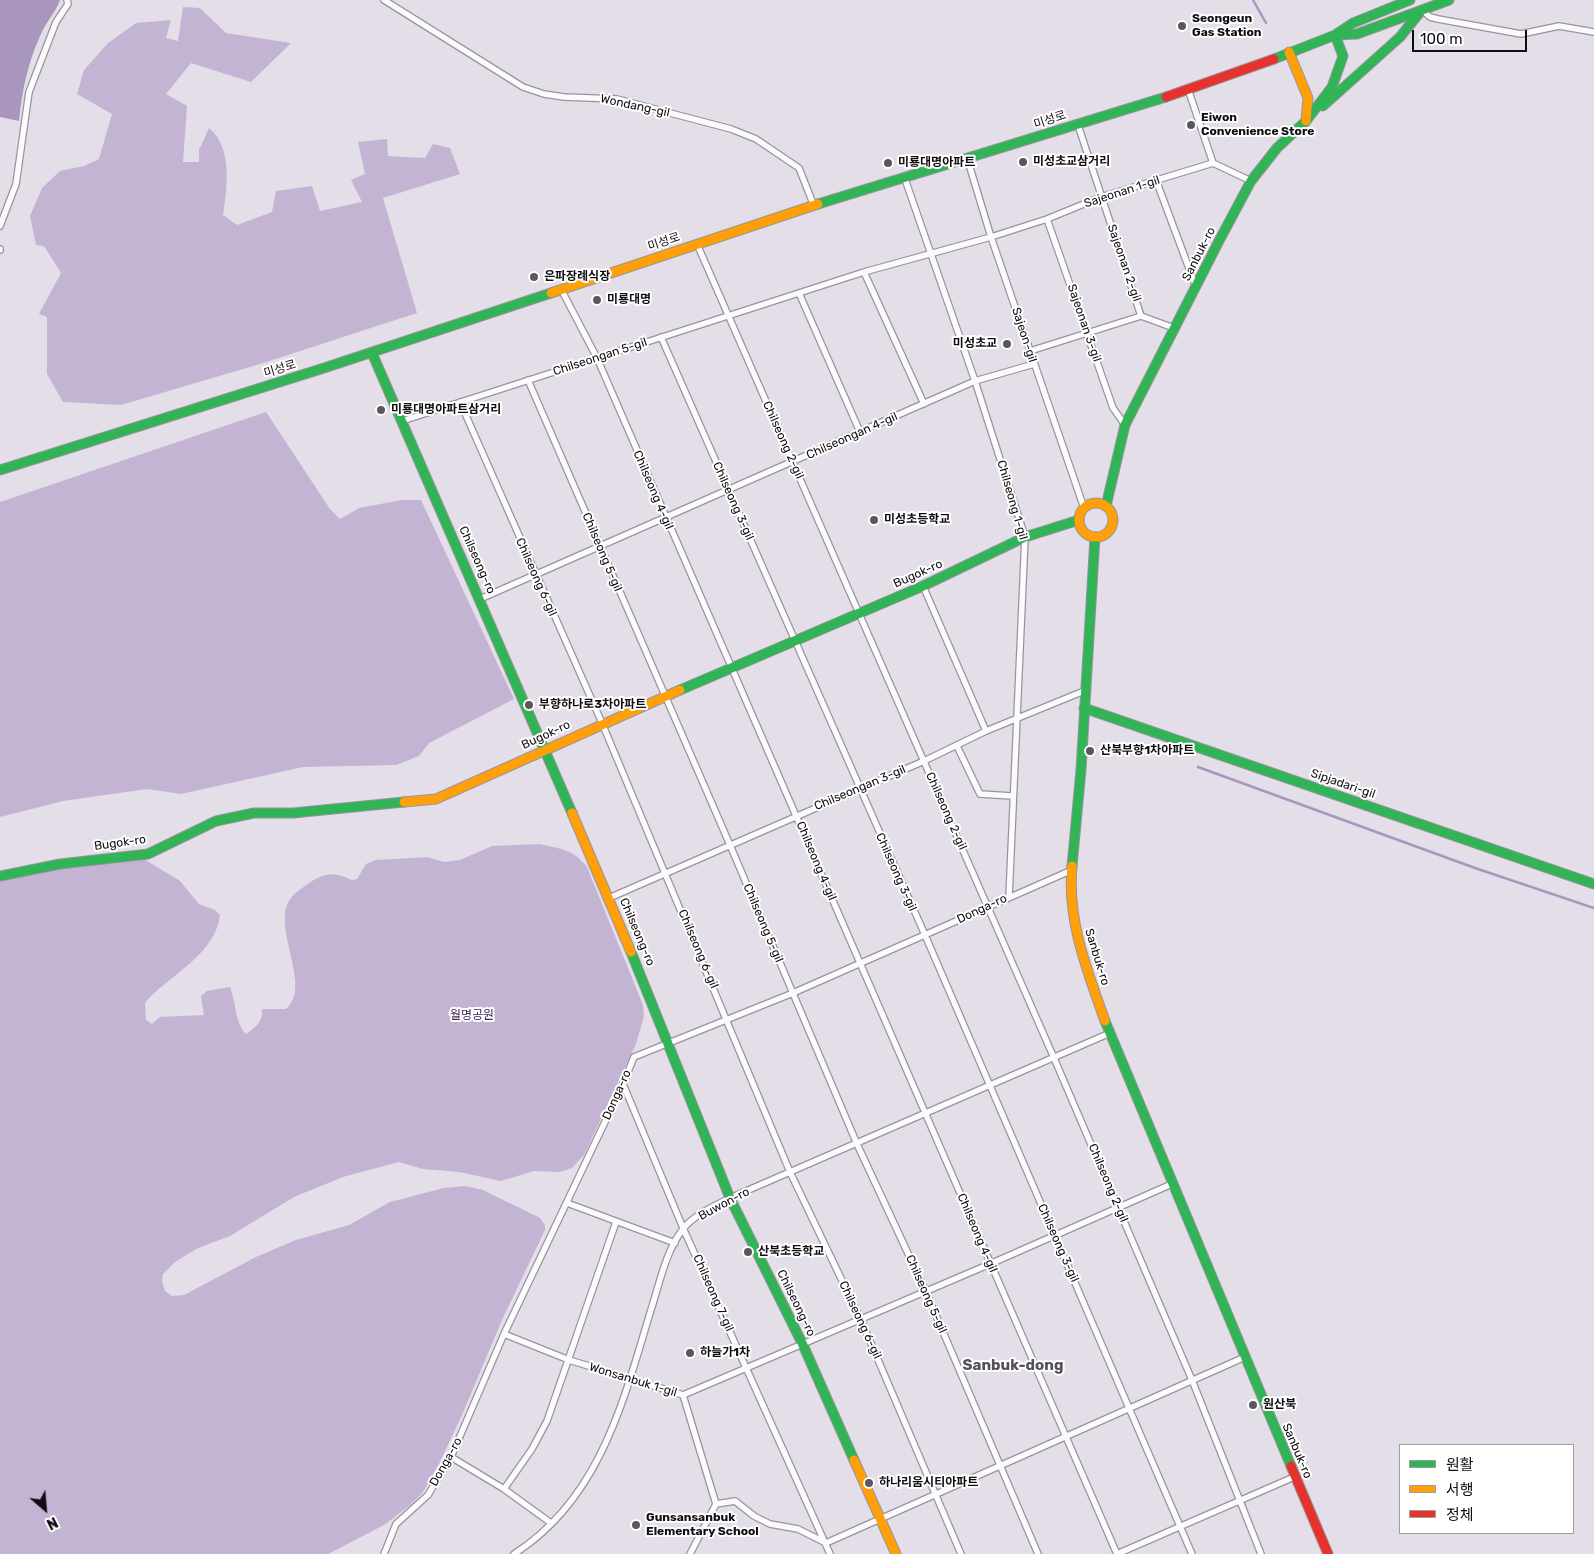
<!DOCTYPE html>
<html>
<head>
<meta charset="utf-8">
<style>
	body { margin:0 }
	#map { position:relative; width:1594px; height:1554px; overflow:hidden; background:#e3dee8; font-family:Rubik,"Noto Sans KR",sans-serif }
	canvas { display:block }
	.legend { position:absolute; left:1399px; top:1444px; width:175px; height:90px; box-sizing:border-box; background:#fff; border:1px solid #9f9ea0; margin:0; padding:6px 9px; list-style:none; font-size:15px; color:#100d12 }
	.legend li { display:flex; align-items:center; gap:10px; height:25px }
	.legend b { width:25px; border:1px solid #9f9ea0 }
	.north { position:absolute; left:20px; top:1484px; width:50px; height:50px; -webkit-text-stroke:4px #fff; paint-order:stroke; rotate:153deg; font-size:14px; font-weight:700; line-height:20px; text-align:center; color:#100d12 }
	.north::after { content:''; display:block; margin:auto; width:18px; height:22px; background:#100d12; clip-path:polygon(50% 0,100% 100%,50% 72%,0 100%) }
	.scale { position:absolute; left:1412px; top:30px; width:115px; height:22px; box-sizing:border-box; border:2px solid #100d12; border-top:0; padding-left:6px; font-size:15px; line-height:18px; white-space:nowrap; color:#100d12; -webkit-text-stroke:4px #fff; paint-order:stroke }
</style>
</head>
<body>
<div id="map">
<canvas width="1594" height="1554"></canvas>
<ul class="legend">
<li><b style="height:6px;background:#30b455"></b>원활</li>
<li><b style="height:6px;background:#ff9f0a"></b>서행</li>
<li><b style="height:6px;background:#e5322d"></b>정체</li>
</ul>
<div class="north">N</div>
<div class="scale">100 m</div>
</div>
<script>
const g = document.querySelector('canvas').getContext('2d');
g.lineJoin = 'round';
function paint(path, color) { g.fillStyle = color; g.fill(path, 'evenodd'); }
function trace(path, color, width, dash) { g.strokeStyle = color; g.lineWidth = width; g.lineCap = dash ? 'butt' : 'round'; g.setLineDash(dash || []); g.stroke(path); }
function write(font, color, halo, rows, align = 'center') {
  g.font = font + ' Rubik,"Noto Sans KR",sans-serif'; g.lineWidth = 4; g.setLineDash([]); g.textBaseline = 'middle'; g.strokeStyle = halo; g.fillStyle = color; for (const [text, x, y, turn = 0] of rows) {
    g.save(); g.translate(x, y); g.rotate((+turn || 0) * Math.PI / 180); g.textAlign = isNaN(turn) ? turn : align; if (halo) g.strokeText(text, 0, 0); g.fillText(text, 0, 0); g.restore();
  }
}
const forest = new Path2D(`
	M183 7 200 8 226 33 291 43 251 82 191 63 166 94 187 106 183 162H199V150L209 128C233 148 227 188 223 215L237 225 272 212 276 191 312 186 320 211 362 202 351 180 365 174 358 142 387 139 388 156 425 158 433 144 450 148 460 174 383 198 417 313 260 364 121 405 63 402 47 374V317L39 314 61 273 44 246 36 245 30 216 42 188 60 171 84 166 99 159 112 114 77 94 84 70 108 43 136 23 171 20 166 38 178 41Z
	M266 412 330 509 340 519 359 508 402 500H421L514 699 429 743 419 756 396 765 303 767 181 794 147 789 63 801 0 817V502Z
	M540 844C561 849 573 849 587 867L643 1005 644 1016 636 1044 584 1155 572 1168 560 1172 534 1171 501 1181 459 1172 423 1169 399 1162 343 1177 294 1197 230 1236 198 1248 175 1262 163 1274 162 1281 165 1291 172 1296 184 1295 256 1257 296 1240 349 1225 390 1202 444 1188 465 1186 483 1190 540 1218 545 1225V1230L502 1320 462 1415 439 1464 423 1492 409 1506 384 1525 328 1554H0V880L81 863 139 856 180 881 199 904 215 910 220 915C215 956 168 975 145 1003L146 1020 152 1024 160 1017 204 1015 201 996 207 991 230 987C236 1002 235 1023 246 1034 257 1026 263 1022 262 1009H286C314 986 269 926 291 898 295 892 304 887 309 883 327 872 333 872 352 880L357 879 366 864 376 860 427 857 444 862 460 860 492 846Z`);
const water = new Path2D(`
	M0 0H60C56 12 46 22 41 34 28 62 22 90 19 121L0 117Z`);
const stream = new Path2D(`
	M1253 0 1266 23
	M1198 767 1475 868 1594 908`);
const street = new Path2D(`
	M384 0 523 87 544 94 564 97 617 99 731 129 756 139 799 168 814 206
	M1422 10 1430 17 1438 19 1521 34 1559 26 1594 32
	M1188 89 1213 163
	M1078 125 1141 316
	M968 161 991 237 1084 508
	M905 179 975 381 1025 537 1009 897
	M1156 180 1196 287
	M1047 219 1113 408 1125 425
	M0 226 16 184 29 92 56 22 68 4 67 0
	M697 244 1054 1058 1192 1380 1261 1554
	M0 249V250
	M864 272 924 404
	M561 289 597 358 1117 1554 1294 1477
	M799 293 860 432
	M661 337 925 935 1192 1554
	M1030 351 1141 316 1174 328
	M528 380 730 845 857 1144 926 1292 1038 1554
	M460 402 602 723 790 1172 861 1320 961 1554
	M402 421 864 272 991 237 1047 219 1101 197 1213 163 1251 181
	M923 586 986 731
	M480 599 975 381 1034 364
	M957 746 980 794 1012 796
	M609 898 924 761 986 731 1084 691
	M623 1084 683 1228 830 1554
	M567 1203 675 1243
	M504 1334 569 1360 683 1395 990 1264 1174 1183
	M683 1395 716 1504 735 1501 754 1516 770 1524 798 1529 826 1543
	M451 1457 504 1489 551 1523
	M504 1489 532 1449 547 1421 616 1222
	M826 1543 1245 1357
	M384 1554 396 1524 428 1495 451 1457 504 1334 623 1084 634 1057 793 993 1072 870
	M514 1554C599 1500 623 1403 650 1313 659 1286 665 1252 683 1229 694 1215 714 1206 730 1198L1110 1033
	M690 1554 716 1504`);
const fast = new Path2D(`
	M1410 0 1353 23 1335 35 1357 34 1449 0
	M1323 106 1400 37 1421 11
	M818 204 1166 97
	M372 353 572 813
	M0 470 324 368 551 293
	M1106 506 1125 425 1220 239 1251 181 1277 148 1306 121 1332 87 1343 56 1335 35 1274 59
	M680 690 923 586 1025 537 1079 520
	M1084 708 1594 884
	M1072 866 1081 770 1095 537
	M0 876 60 864 148 854 216 821 254 813H293L404 802
	M631 952 730 1198 803 1345 854 1460
	M1105 1021 1291 1466`);
const slow = new Path2D(`
	M1289 52 1308 98 1306 121
	M551 293 818 204
	M1079 520a17 17 0 1 1 34 0a17 17 0 1 1-34 0Z
	M404 802 436 799 680 690
	M572 813 631 952
	M1072 866C1067 921 1087 970 1105 1021
	M854 1460 896 1554`);
const jam = new Path2D(`
	M1166 97 1274 59
	M1291 1466 1328 1554`);
const markers = [
	[1182,26,5,"#5a565d"],
	[1191,125,5,"#5a565d"],
	[1023,162,5,"#5a565d"],
	[888,163,5,"#5a565d"],
	[534,277,5,"#5a565d"],
	[597,300,5,"#5a565d"],
	[1007,344,5,"#5a565d"],
	[381,410,5,"#5a565d"],
	[874,520,5,"#5a565d"],
	[529,705,5,"#5a565d"],
	[1090,751,5,"#5a565d"],
	[748,1252,5,"#5a565d"],
	[690,1353,5,"#5a565d"],
	[1253,1405,5,"#5a565d"],
	[869,1483,5,"#5a565d"],
	[636,1525,5,"#5a565d"]
];
const poiNames = [
	["Seongeun",1192,19],
	["Gas Station",1192,33],
	["Eiwon",1201,118],
	["Convenience Store",1201,132],
	["미성초교삼거리",1033,162],
	["미룡대명아파트",898,163],
	["은파장례식장",544,277],
	["미룡대명",607,300],
	["미성초교",997,344,"right"],
	["미룡대명아파트삼거리",391,410],
	["미성초등학교",884,520],
	["부향하나로3차아파트",539,705],
	["산북부향1차아파트",1100,751],
	["산북초등학교",758,1252],
	["하늘가1차",700,1353],
	["원산북",1263,1405],
	["하나리움시티아파트",879,1483],
	["Gunsansanbuk",646,1518],
	["Elementary School",646,1532]
];
const streetNames = [
	["Wondang-gil",635,106,12],
	["미성로",1050,120,-18],
	["Sajeonan 1-gil",1122,192,-18],
	["미성로",664,242,-18],
	["Sanbuk-ro",1199,254,-63],
	["Sajeonan 2-gil",1124,263,71],
	["Sajeonan 3-gil",1084,323,71],
	["Sajeon-gil",1024,335,72],
	["Chilseongan 5-gil",600,357,-18],
	["미성로",280,369,-17],
	["Chilseongan 4-gil",852,436,-24],
	["Chilseong 2-gil",783,440,66],
	["Chilseong 4-gil",653,490,67],
	["Chilseong 1-gil",1012,500,74],
	["Chilseong 3-gil",733,501,66],
	["Chilseong 5-gil",602,552,67],
	["Chilseong-ro",477,560,66],
	["Bugok-ro",918,574,-24],
	["Chilseong 6-gil",536,577,66],
	["Bugok-ro",546,735,-25],
	["Sipjadari-gil",1343,784,19],
	["Chilseongan 3-gil",860,788,-23],
	["Chilseong 2-gil",946,811,66],
	["Bugok-ro",120,843,-8],
	["Chilseong 4-gil",816,861,67],
	["Chilseong 3-gil",896,872,66],
	["Donga-ro",982,909,-25],
	["Chilseong 5-gil",763,923,67],
	["Chilseong-ro",637,932,67],
	["Chilseong 6-gil",698,949,67],
	["Sanbuk-ro",1097,957,73],
	["Donga-ro",617,1095,-66],
	["Chilseong 2-gil",1108,1183,67],
	["Buwon-ro",724,1204,-28],
	["Chilseong 4-gil",977,1233,67],
	["Chilseong 3-gil",1058,1243,66],
	["Chilseong 7-gil",713,1293,66],
	["Chilseong 5-gil",926,1294,66],
	["Chilseong-ro",796,1303,64],
	["Chilseong 6-gil",860,1320,65],
	["Wonsanbuk 1-gil",633,1380,17],
	["Sanbuk-ro",1297,1451,67],
	["Donga-ro",446,1462,-61]
];
const parkNames = [
	["월명공원",472,1016]
];
const quarterNames = [
	["Sanbuk-dong",1013,1366]
];
paint(forest, '#c4b4d4');
paint(water, '#a996bc');
trace(stream, '#a996bc', 2.5);
trace(street, '#98949c', 8);
trace(fast, '#98949c', 11);
trace(slow, '#98949c', 11);
trace(jam, '#98949c', 11);
trace(street, '#fbfafc', 5.5);
trace(fast, '#30b455', 9);
trace(slow, '#ff9f0a', 9);
trace(jam, '#e5322d', 9);
for (const [x, y, r, color] of markers) { const dot = new Path2D(); dot.arc(x, y, r, 0, 2 * Math.PI); g.fillStyle = color; g.fill(dot); trace(dot, '#fff', 2); }
write('bold 12px', '#100d12', '#fff', poiNames, 'left');
write('12px', '#100d12', '#fff', streetNames);
write('12px', '#452261', '#fff', parkNames);
write('bold 15px', '#554e5c', '#fff', quarterNames);
</script>
</body>
</html>
